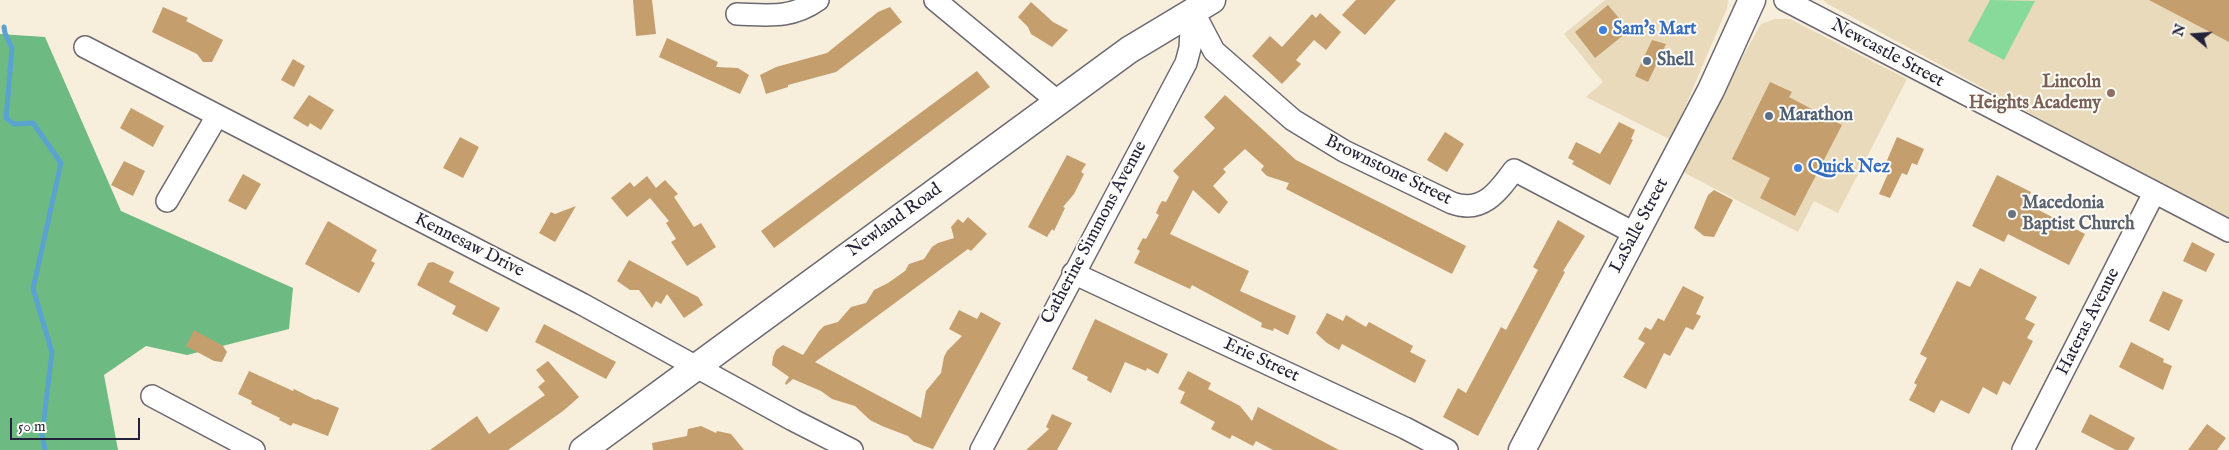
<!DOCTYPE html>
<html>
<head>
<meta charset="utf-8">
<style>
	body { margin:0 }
	#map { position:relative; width:2229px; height:450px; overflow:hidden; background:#f7eedc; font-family:"IM FELL English",serif }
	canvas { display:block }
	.north { position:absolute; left:2169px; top:10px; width:50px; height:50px; -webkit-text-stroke:4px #fdfcf7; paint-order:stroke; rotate:288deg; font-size:14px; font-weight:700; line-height:20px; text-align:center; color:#22223b }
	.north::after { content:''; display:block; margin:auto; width:18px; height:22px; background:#22223b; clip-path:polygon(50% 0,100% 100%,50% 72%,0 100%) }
	.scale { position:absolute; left:10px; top:418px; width:130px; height:22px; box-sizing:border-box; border:2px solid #22223b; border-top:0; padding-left:6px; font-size:15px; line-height:18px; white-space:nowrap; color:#22223b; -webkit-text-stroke:4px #fdfcf7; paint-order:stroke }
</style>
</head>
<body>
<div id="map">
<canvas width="2229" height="450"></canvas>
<div class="north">N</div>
<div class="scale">50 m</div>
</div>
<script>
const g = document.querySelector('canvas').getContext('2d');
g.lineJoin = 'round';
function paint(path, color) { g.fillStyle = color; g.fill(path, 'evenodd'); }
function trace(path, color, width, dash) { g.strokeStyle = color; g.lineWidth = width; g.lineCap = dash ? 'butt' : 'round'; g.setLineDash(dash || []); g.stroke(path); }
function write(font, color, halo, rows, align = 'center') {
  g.font = font + ' "IM FELL English",serif'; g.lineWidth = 4; g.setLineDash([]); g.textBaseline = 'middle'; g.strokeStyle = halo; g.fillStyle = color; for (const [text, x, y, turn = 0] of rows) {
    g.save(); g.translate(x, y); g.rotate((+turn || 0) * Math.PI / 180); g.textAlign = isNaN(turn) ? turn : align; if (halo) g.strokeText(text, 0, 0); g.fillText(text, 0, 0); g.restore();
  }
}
const built = new Path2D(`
	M1605 0H1728L1727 8 1671 140 1586 97 1603 82 1564 34Z
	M1823 0H2229V221L1828 4Z
	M1775 19H1790L1907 79 1838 213 1814 201 1798 232 1679 170 1761 24Z`);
const green = new Path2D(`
	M1990 0 2035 1 2004 60 1968 41Z`);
const forest = new Path2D(`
	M0 34 45 37 121 211 293 288 289 329 187 355 146 346 104 375 118 450H0Z`);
const stream = new Path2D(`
	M4 27 5 33 12 48 6 118 14 124 33 123 61 163 33 289 52 352 42 435 45 450`);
const building = new Path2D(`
	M633 0H652L656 34 636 36Z
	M1356 0H1396L1365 35 1342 15Z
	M2149 0H2229V42Z
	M1031 2 1053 22 1068 30 1052 47 1031 34 1028 27 1018 17Z
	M1608 5 1623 23 1631 29 1595 58 1575 32Z
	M163 7 188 18 186 21 223 40 212 62H203L197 54 152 32Z
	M890 7 902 22 836 72 788 85V87L766 94 760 75 776 67 827 53 878 12Z
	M1320 13 1341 32 1326 50 1314 40 1296 60 1301 64 1282 84 1252 56 1270 36 1282 47 1312 14 1316 18Z
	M667 38 718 62 716 67 738 68 749 75 740 94 659 57Z
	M1652 40 1666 44 1648 82 1635 76Z
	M293 59 305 66 294 87 281 80Z
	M977 71 990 87 774 248 761 231Z
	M1770 82 1792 92 1789 97 1842 125 1795 216 1760 198 1770 178 1732 159Z
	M309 95 334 110 321 130 310 123 308 127 293 118Z
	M1225 95 1296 160 1466 246 1452 274 1286 189 1289 183 1267 176 1261 170 1264 166 1245 149 1223 169 1226 172 1213 186 1228 202 1219 214 1193 190 1170 234 1249 271 1240 291 1296 316 1288 335 1274 328 1273 331 1261 327 1262 323 1192 285 1190 289 1134 263 1140 251 1137 249 1143 238 1146 239 1159 215 1156 213 1159 206 1162 201 1166 202 1179 177 1173 171 1215 128 1204 117Z
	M131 108 164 126 153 147 120 128Z
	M1619 122 1635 130 1631 139 1633 140 1610 185 1572 164 1574 161 1568 158 1576 142 1600 154Z
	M1445 132 1464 144 1447 172 1427 160Z
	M460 137 479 147 463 178 443 168Z
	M1897 137 1924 149 1917 165 1912 163 1907 175 1902 173 1890 198 1879 194 1891 167 1885 165Z
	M1067 155 1086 164 1081 172 1084 174 1074 194 1063 207 1065 208 1054 231 1052 229 1047 237 1028 227Z
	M124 161 145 171 133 196 111 185Z
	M243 174 261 184 246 210 228 201Z
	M1997 175 2031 192 2025 203 2085 234 2069 265 2008 234 2004 242 1972 226Z
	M647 176 656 188 665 180 678 194 674 197 694 227 701 223 716 247 687 266 671 242 676 239 666 223 669 221 650 198 627 217 611 198 630 182 634 187Z
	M1714 190 1733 200 1714 237 1704 236 1694 228 1708 195Z
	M576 206 555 242 539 233 551 212 555 214Z
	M968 217 987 234 971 251 968 249 815 362 921 418 926 391 941 373 944 357 947 351 962 336 949 329 959 310 977 319 981 312 1001 323 933 449 914 442 908 436 882 426 870 420 855 406 832 399 821 391 793 379 786 385 785 383 789 377 772 365 773 357 776 350 783 345 803 355 819 331 824 326 838 322 851 307 866 303 874 290 888 283 905 271 909 264 924 259 932 247 938 243 954 238 951 227 958 219 963 223Z
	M1558 220 1585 236 1563 271 1565 272 1478 436 1443 417 1458 388 1466 393 1501 327 1506 330 1538 270 1533 267Z
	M328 221 377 250 371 261 375 263 359 293 305 264Z
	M2192 242 2215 254 2206 272 2183 261Z
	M629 260 698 297 703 305 684 318 667 294 661 304 656 301 652 308 639 290H630L617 281Z
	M433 262 454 272 449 282 500 308 487 332 452 314 456 306 417 285 428 263Z
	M1980 268 2037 297 2025 319 2035 324 2027 338 2033 341 2010 385 2003 381 1997 395 1983 387 1969 414 1941 400 1934 413 1909 400 1917 385 1914 383 1927 358 1920 354 1957 281 1970 287Z
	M1683 286 1704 297 1696 314 1701 316 1693 330 1686 327 1670 356 1664 353 1646 389 1623 377 1645 343 1638 339 1645 327 1651 330 1658 318 1664 321Z
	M2163 291 2183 300 2169 331 2149 321Z
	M1327 313 1343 321 1346 315 1366 327 1369 322 1413 346 1410 352 1426 360 1415 383 1342 344 1339 350 1327 343 1316 333Z
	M1095 319 1168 354 1158 374 1147 368 1146 371 1125 362 1111 393 1087 380 1088 377 1072 369Z
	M544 324 616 362 606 379 535 342Z
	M194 330 223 346 227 352 222 362 214 361 186 346Z
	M2131 342 2164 359 2163 362 2172 366 2163 390 2119 367Z
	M548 361 579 397 563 411 508 450H430L477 416 489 434 545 395 538 387 545 381 536 370Z
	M249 371 293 391 294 389 316 400 317 399 339 408 328 436 293 423 291 426 279 420 280 418 251 404 252 401 238 394Z
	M1188 371 1211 383 1208 389 1240 406 1252 421 1258 407 1339 450H1273L1256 441 1253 446 1232 435 1230 439 1211 429 1215 422 1180 403 1185 392 1178 389Z
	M1052 414 1072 423 1057 450H1026L1049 429 1046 427Z
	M2090 414 2135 438 2128 450H2116L2081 432Z
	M2207 424 2226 438 2217 450H2188Z
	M701 426 716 433 717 431 731 434 744 450H653L652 443 687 436 688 429Z`);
const minor = new Path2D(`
	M935 0 1057 101
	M1785 0 2229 231
	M1193 11 1214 51 1293 120 1344 151 1452 203C1482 214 1498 192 1514 170L1636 234
	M737 14C769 15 791 19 818 0
	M85 47 582 304 793 420 852 450
	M167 201 217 116
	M1073 273 1405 428 1447 450
	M152 396 254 450
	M981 450 1186 63 1190 48 1192 12
	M2023 450 2154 193`);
const tertiary = new Path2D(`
	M583 450 1129 50 1212 0
	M1522 450 1711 90 1752 0`);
const markers = [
	[1603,30,5,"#3f7fe0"],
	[1647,61,5,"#5c6f8a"],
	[2111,93,5,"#8d6e63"],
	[1769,116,5,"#5c6f8a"],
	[1798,168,5,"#3f7fe0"],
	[2012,214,5,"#6b7280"]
];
const shopNames = [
	["Sam's Mart",1613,30],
	["Quick Nez",1808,168]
];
const streetNames = [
	["Newcastle Street",1887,54,28],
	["Brownstone Street",1388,171,26],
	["Newland Road",895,221,-36],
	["LaSalle Street",1640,226,-62],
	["Catherine Simmons Avenue",1095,233,-62],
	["Kennesaw Drive",469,246,27],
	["Hateras Avenue",2089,322,-63],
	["Erie Street",1261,361,25]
];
const serviceNames = [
	["Shell",1657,61],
	["Marathon",1779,116]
];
const educationNames = [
	["Lincoln",2101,83],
	["Heights Academy",2101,104]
];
const worshipNames = [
	["Macedonia",2022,204],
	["Baptist Church",2022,225]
];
paint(built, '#e8daba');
paint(green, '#88da9b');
paint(forest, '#6eba83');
trace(stream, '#5aa3d1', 5);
paint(building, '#c59e6d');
trace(minor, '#6d6973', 24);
trace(tertiary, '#6d6973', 29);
trace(minor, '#fff', 21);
trace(tertiary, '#fff', 26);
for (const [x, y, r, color] of markers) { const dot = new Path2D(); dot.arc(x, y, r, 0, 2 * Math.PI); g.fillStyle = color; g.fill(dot); trace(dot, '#fdfcf7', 2); }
write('bold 18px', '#366cbe', '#fdfcf7', shopNames, 'left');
write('18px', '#22223b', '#fdfcf7', streetNames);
write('bold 18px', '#4e5e75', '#fdfcf7', serviceNames, 'left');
write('bold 18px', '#785e54', '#fdfcf7', educationNames, 'right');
write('bold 18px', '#5b616d', '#fdfcf7', worshipNames, 'left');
</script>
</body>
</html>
